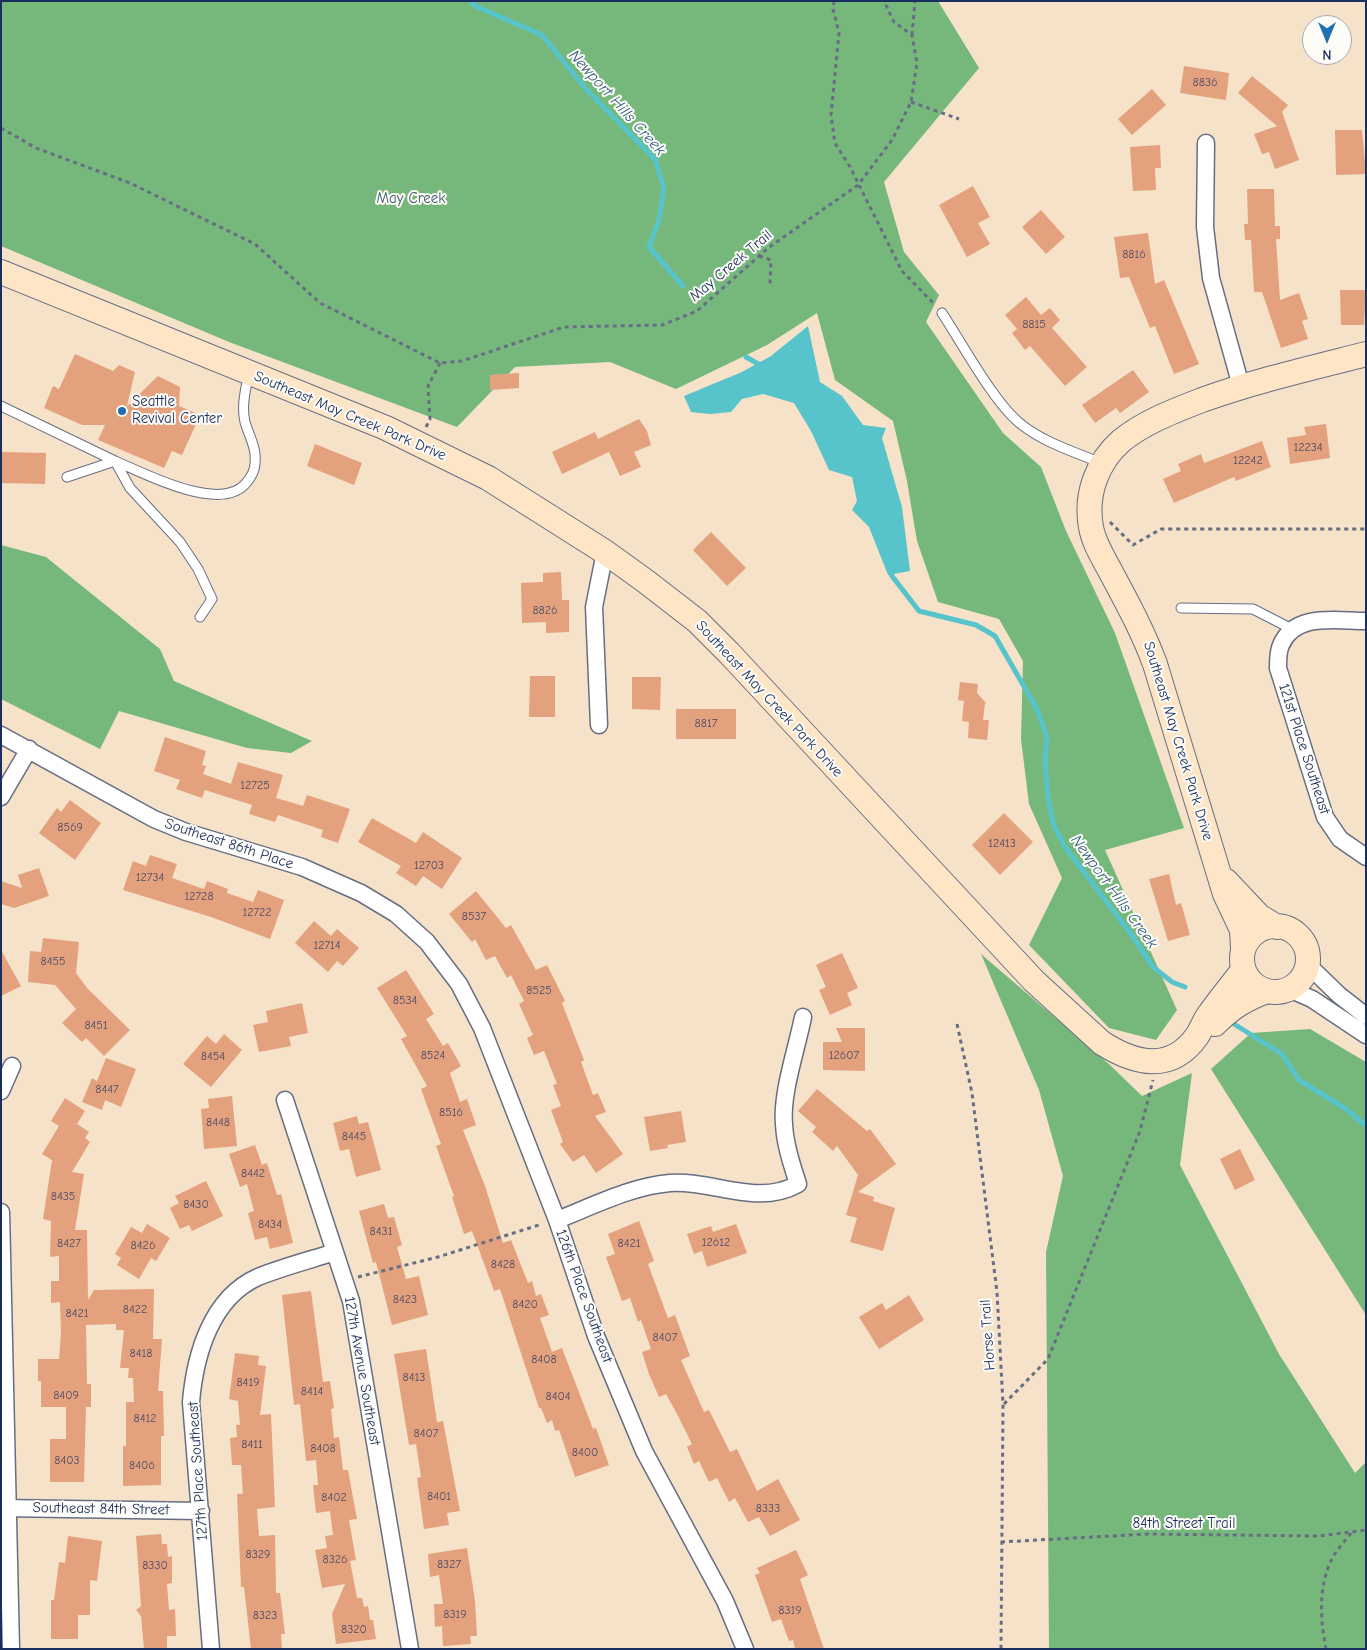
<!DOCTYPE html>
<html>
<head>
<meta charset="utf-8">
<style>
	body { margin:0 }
	#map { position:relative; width:1367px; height:1650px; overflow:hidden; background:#f5e2c9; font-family:"Comic Neue",sans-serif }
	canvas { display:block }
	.frame { position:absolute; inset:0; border:2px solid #1b2f5e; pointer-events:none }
	.north { position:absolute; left:1302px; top:15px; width:50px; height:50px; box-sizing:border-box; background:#fdfcf7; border:1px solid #a3aaba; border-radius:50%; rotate:180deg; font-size:14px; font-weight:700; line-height:20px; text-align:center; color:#1b2f5e }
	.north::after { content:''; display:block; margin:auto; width:18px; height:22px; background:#1f6fb2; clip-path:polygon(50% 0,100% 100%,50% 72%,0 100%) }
</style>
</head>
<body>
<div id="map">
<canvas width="1367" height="1650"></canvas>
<div class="frame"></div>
<div class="north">N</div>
</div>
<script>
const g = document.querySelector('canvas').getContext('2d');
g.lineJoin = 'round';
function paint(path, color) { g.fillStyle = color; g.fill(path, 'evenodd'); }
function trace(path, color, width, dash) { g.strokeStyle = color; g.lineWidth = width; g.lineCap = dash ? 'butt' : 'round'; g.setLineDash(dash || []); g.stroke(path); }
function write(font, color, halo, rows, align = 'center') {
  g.font = font + ' "Comic Neue",sans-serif'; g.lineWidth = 4; g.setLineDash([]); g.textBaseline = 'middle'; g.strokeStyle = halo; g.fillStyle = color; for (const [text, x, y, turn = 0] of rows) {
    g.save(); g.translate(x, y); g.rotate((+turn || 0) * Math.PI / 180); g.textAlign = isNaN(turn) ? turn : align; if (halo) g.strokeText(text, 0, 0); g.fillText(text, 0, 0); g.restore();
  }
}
const forest = new Path2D(`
	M1 1H938L979 68 884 182 904 252 939 295 926 322 1003 433 1041 467 1066 531 1115 633 1184 828 1105 850 1177 1010 1156 1040 1109 1028 1029 945 1062 878 1029 804 1021 739 1023 661 999 619 938 602 917 541 907 481 893 421 835 380 817 313 767 345 676 389 610 362 515 367 457 427 229 342 1 246Z
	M1 545 46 557 160 649 174 681 312 741 291 753 247 748 119 711 100 749 1 699Z
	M981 954 1110 1065 1142 1096 1192 1073 1180 1165 1279 1354 1355 1473 1366 1462V1649H1049L1046 1252 1063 1176 1039 1090Z
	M1310 1029 1366 1062V1315L1211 1069 1251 1033Z`);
const water = new Path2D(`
	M808 326 820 382 842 396 863 425 886 428 882 438 902 507 910 571 888 575 869 527 852 510 857 501 852 477 829 470 811 431 794 403 763 394 742 399 731 412 710 414 691 412 684 396 742 372 771 356Z`);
const stream = new Path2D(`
	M471 1 475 6 542 35 586 89 655 159 664 188 659 220 649 247 683 286
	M746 357 762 366
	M889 569 892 576 919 611 976 625 995 636 1037 709 1047 737 1045 760 1048 796 1053 823 1065 847 1131 934 1153 967 1172 982 1185 987
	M1234 1024 1282 1054 1299 1080 1346 1109 1366 1126`);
const building = new Path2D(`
	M1184 66 1229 73 1226 100 1180 93Z
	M1252 76 1288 105 1282 112 1299 160 1275 169 1269 152 1262 154 1254 134 1277 126 1238 93Z
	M1152 89 1166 105 1132 135 1118 119Z
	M1335 130H1362L1366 174 1336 175Z
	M1160 145 1161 168H1155L1156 190 1133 191 1130 147Z
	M973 186 990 217 978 223 990 244 967 257 939 205Z
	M1247 189H1274L1275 226H1280V239H1276L1280 300 1299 293 1308 319 1302 321 1308 339 1281 348 1262 292H1254L1251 240H1245L1244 224H1248Z
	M1041 210 1065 237 1046 254 1022 227Z
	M1148 233 1155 284 1164 280 1199 364 1174 374 1155 326 1150 328 1129 277 1120 278 1114 237Z
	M1340 290H1366L1364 325H1341Z
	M1026 297 1041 315 1050 308 1060 320 1052 328 1087 367 1065 386 1030 346 1025 350 1012 333 1017 329 1005 315Z
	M75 354 113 371 119 365 135 372 127 406 158 376 180 387 179 406 200 415 182 455 172 451 164 468 98 440 105 425H82L44 408 53 386 59 389Z
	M1133 370 1149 392 1120 413 1116 408 1095 423 1082 405Z
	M519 373V388L490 390V375Z
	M639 419 647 431 651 445 634 452 641 467 620 476 609 452 562 474 552 452 595 432 598 439Z
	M1326 424 1330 458 1290 464 1287 438 1306 435 1304 427Z
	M1262 441 1271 467 1236 481 1234 477 1174 503 1163 479 1181 471 1178 464 1201 454 1204 463Z
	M315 444 362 463 354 485 307 466Z
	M1 452 46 453 45 484 1 483Z
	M711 532 746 568 727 586 693 550Z
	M561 572 562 600H569V632L546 633V622L522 623 521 583 543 582V573Z
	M530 676H555V717H529Z
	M632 677H661L660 710 632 709Z
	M960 682 978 684 977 693 987 704 985 703 983 720H989L987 740 968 738 969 722 962 721 964 701 958 700Z
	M676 709H736V739H676Z
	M165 737 206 751 202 765 206 766 203 774 231 784 238 762 283 775 276 798 303 806 307 795 350 809 338 843 321 837 323 830 278 815 275 822 249 814 252 805 205 790 202 798 176 789 180 780 154 771Z
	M70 800 101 823 75 860 39 833 57 808 61 812Z
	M1004 813 1033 842 1000 875 972 845Z
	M372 818 416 843 423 832 462 858 442 889 423 876 416 886 396 873 401 866 358 842Z
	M150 855 177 864 172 878 204 889 207 881 228 889 227 893 253 902 258 890 284 900 270 939 211 917 123 890 133 861 146 866Z
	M39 868 49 896 14 908 1 904V881L22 888 18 875Z
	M1169 874 1176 905 1181 903 1190 935 1168 941 1149 879Z
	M476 891 506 928 511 925 536 970 547 965 565 1001 562 1003 584 1060 581 1062 593 1095 598 1093 606 1112 595 1116 623 1154 596 1173 584 1155 573 1162 560 1144 563 1142 551 1110 561 1106 553 1085 557 1084 544 1051 534 1055 527 1038 533 1035 519 1004 524 1001 511 975 507 978 495 956 486 960 475 939 472 942 449 914Z
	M314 921 331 936 337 929 359 948 343 966 337 961 328 972 295 943Z
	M43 938 79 942 76 973 87 988 130 1030 104 1056 86 1038 82 1042 62 1023 76 1009 55 985 28 982 30 951 41 952Z
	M1 950 21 986 1 996Z
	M842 953 858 988 847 993 852 1005 830 1015 819 990 826 987 816 965Z
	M406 970 434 1014 426 1019 443 1046 448 1043 461 1066 450 1073 460 1102 467 1099 476 1125 463 1130 485 1186 503 1243 511 1240 528 1283 532 1281 536 1296 541 1294 549 1315 540 1318 552 1352 562 1348 593 1429 596 1428 609 1465 575 1477 559 1430 555 1431 552 1420 547 1423 541 1408H539L500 1289 494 1291 472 1231 464 1234 452 1197 454 1196 436 1146 441 1144 421 1089 427 1086 401 1039 407 1036 377 988Z
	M302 1003 308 1033 289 1037 291 1046 259 1052 253 1025 268 1022 266 1011Z
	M836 1028H865V1071L823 1070V1042H842Z
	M224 1034 242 1050 211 1087 183 1064 207 1036 216 1044Z
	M106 1058 136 1069 121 1107 105 1100 102 1110 82 1102 92 1078 97 1081Z
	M817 1089 867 1131 870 1129 896 1164 858 1192 874 1197 873 1201 895 1208 883 1251 850 1242 857 1218 846 1215 858 1175 837 1146 833 1151 812 1132 816 1127 798 1111Z
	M232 1096 237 1146 204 1149 201 1109 209 1108 208 1099Z
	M65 1098 85 1111 77 1124 89 1132 85 1138 90 1142 72 1172 84 1174 75 1230H87L88 1300 94 1290 154 1289 153 1339H162L158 1391H163L164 1436H161V1485L123 1486V1446H126V1402H134L133 1378H128L129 1368H120L124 1330H116V1324L86 1325 87 1384H91V1407H86L84 1482H50V1439H66V1407H41V1381H38V1359H59L61 1334 60 1302 51 1303V1281H59V1256L50 1257 51 1221 43 1219 52 1160 42 1154 59 1126 51 1121Z
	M681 1111 686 1142 667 1145 668 1148 650 1151 644 1117Z
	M357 1116 359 1124 368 1122 381 1170 356 1177 349 1149 340 1151 333 1123Z
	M255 1145 262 1165 267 1163 277 1195 281 1194 293 1243 270 1249 267 1237 255 1240 248 1213 254 1211 247 1184 240 1187 229 1154Z
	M1240 1149 1255 1180 1235 1190 1220 1159Z
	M206 1181 223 1216 192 1231 189 1225 180 1229 170 1208 179 1203 175 1196Z
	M384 1204 388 1218 394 1217 402 1245 397 1247 406 1279 419 1276 428 1315 392 1325 376 1262 373 1263 359 1211Z
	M639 1221 654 1261 648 1264 668 1318 675 1315 690 1356 681 1360 704 1412 709 1410 730 1452 737 1449 757 1491 778 1479 800 1520 770 1536 759 1517 748 1522 735 1498 729 1502 717 1478 709 1482 699 1461 694 1464 687 1447 692 1444 678 1416 666 1394 659 1397 649 1374 642 1352 651 1349 641 1320 638 1322 630 1298 622 1301 606 1257 615 1254 608 1234Z
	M147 1224 170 1238 156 1261 151 1258 139 1279 117 1265 121 1258 115 1254 131 1227 142 1233Z
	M736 1224 747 1253 707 1267 702 1251 694 1254 687 1234 711 1226 713 1232Z
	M311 1291 323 1382 330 1381 334 1408 331 1409 334 1438 339 1437 343 1470H348L357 1519 349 1520 356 1560 350 1561 357 1598H362L364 1607 368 1606 370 1620H373L376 1639 336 1644 332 1614 345 1584 322 1588 315 1550 327 1548 325 1536 333 1535 330 1511 316 1513 313 1485H318L316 1460 306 1461 300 1404 294 1405 282 1295Z
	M909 1295 924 1320 879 1349 859 1317 882 1303 886 1310Z
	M426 1349 437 1422 443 1421 460 1511 447 1513 449 1525 424 1529 417 1478 421 1477 416 1444 409 1445 394 1354Z
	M235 1353 259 1356 258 1365 266 1366 260 1415 271 1414 275 1507 257 1509 259 1536 275 1535 276 1593H280L285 1634H281L282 1649H251L244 1587H241L237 1494H243L241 1465H232L230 1438 237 1437 236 1425H240L238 1401 229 1399Z
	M161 1534 162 1544H167L168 1557 172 1556V1583L167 1584 169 1610 175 1609 176 1636H167V1649H144L141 1616 136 1610 141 1606 136 1536Z
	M68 1536 102 1541 97 1581 90 1580V1615H78V1639H51V1600H54L59 1562 65 1563Z
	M467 1548 475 1601 477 1636H470L471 1644 443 1646 442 1626 435 1627 434 1604H443L439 1575 430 1577 428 1554Z
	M796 1550 808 1575 800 1579 824 1649H795L793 1640 789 1641 781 1619 772 1622 755 1575 760 1573 757 1568Z`);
const path = new Path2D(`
	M834 1 833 9 839 33 831 115 835 143 850 167 902 271 935 305
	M912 35 915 1
	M911 102 959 119
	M1 128 36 148 130 183 255 244 320 303 440 363 462 361 564 327 662 325 697 311 768 248 858 185 892 140 911 102 917 63 912 35 894 22 884 1
	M759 256 771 260 770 284
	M426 427 430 419 428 386 440 363
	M1110 522 1133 545 1161 529H1366
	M957 1024 972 1093 997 1292 1003 1404 1001 1649
	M358 1277 438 1257 542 1224
	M1004 1404 1048 1359 1140 1131 1153 1080
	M1001 1542 1148 1534 1318 1536 1366 1530
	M1326 1649C1320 1619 1318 1584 1333 1557 1338 1548 1346 1540 1352 1532`);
const lane = new Path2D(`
	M942 313C962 343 995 405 1022 425 1045 443 1075 452 1101 463
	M1 406 115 461 130 488 180 542 198 569 212 599 200 617
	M67 477 115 461C144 473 222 515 247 482 254 473 256 467 255 454 254 443 248 433 245 422 241 406 246 388 249 372
	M1181 608 1253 609 1290 628`);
const street = new Path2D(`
	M1206 143 1205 227 1211 278 1241 386
	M1366 621C1336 621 1295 612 1281 645 1278 651 1278 661 1278 668L1325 817 1340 839 1366 857
	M599 725 594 607 605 552
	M1 735 154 819 186 832 302 867 361 893 396 914 427 942 459 984 482 1028 557 1220 596 1336 644 1451 725 1601 745 1649
	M1 797 29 749
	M1307 964 1339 995 1366 1016
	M1289 989 1312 999 1366 1035
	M1 1091 12 1066
	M285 1100 351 1301 410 1649
	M1 1212 11 1649
	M557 1220C593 1206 632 1186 670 1183 714 1180 757 1207 798 1184 792 1165 785 1145 784 1124 781 1094 797 1048 803 1017
	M1 1508 201 1511
	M211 1649 191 1402C195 1355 211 1298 258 1277 283 1267 310 1260 335 1252`);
const secondary = new Path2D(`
	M1 272 386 428 488 478 605 552 644 580 697 621 729 653 1034 981 1102 1043C1135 1064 1171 1073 1197 1036 1201 1030 1204 1022 1208 1016 1219 1000 1232 985 1243 970
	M1226 881 1259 916 1277 927
	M1242 959a33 33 0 1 1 66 0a33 33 0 1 1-66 0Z
	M1243 948 1242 930 1225 894 1155 664C1144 634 1129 606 1114 578 1106 562 1094 545 1091 527 1085 495 1097 462 1121 441 1144 422 1174 411 1202 400 1255 381 1311 368 1366 354
	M1215 1024C1231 1008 1245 999 1267 991`);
const markers = [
	[122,411,5,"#1f6fb2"]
];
const numberNames = [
	["8836",1205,83],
	["8816",1134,255],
	["8815",1034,325],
	["12234",1308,448],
	["12242",1248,461],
	["8826",545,611],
	["8817",706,724],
	["12725",255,786],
	["8569",70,828],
	["12413",1002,844],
	["12703",429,866],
	["12734",150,878],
	["12728",199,897],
	["12722",257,913],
	["8537",474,917],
	["12714",327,946],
	["8455",53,962],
	["8525",539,991],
	["8534",405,1001],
	["8451",96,1026],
	["8524",433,1056],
	["12607",844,1056],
	["8454",213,1057],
	["8447",107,1090],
	["8516",451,1113],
	["8448",218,1123],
	["8445",354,1137],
	["8442",253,1174],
	["8435",63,1197],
	["8430",196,1205],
	["8434",270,1225],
	["8431",381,1232],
	["12612",716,1243],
	["8427",69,1244],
	["8421",629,1244],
	["8426",143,1246],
	["8428",503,1265],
	["8423",405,1300],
	["8420",525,1305],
	["8422",135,1310],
	["8421",77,1314],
	["8407",665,1338],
	["8418",141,1354],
	["8408",544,1360],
	["8413",414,1378],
	["8419",248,1383],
	["8414",312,1392],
	["8409",66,1396],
	["8404",558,1397],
	["8412",145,1419],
	["8407",426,1434],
	["8411",252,1445],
	["8408",323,1449],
	["8400",585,1453],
	["8403",67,1461],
	["8406",142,1466],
	["8401",439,1497],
	["8402",334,1498],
	["8333",768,1509],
	["8329",258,1555],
	["8326",335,1560],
	["8327",449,1565],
	["8330",155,1566],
	["8319",790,1611],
	["8319",455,1615],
	["8323",265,1616],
	["8320",354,1630]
];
const parkNames = [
	["May Creek",411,199]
];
const streetNames = [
	["May Creek Trail",731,266,-40],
	["Southeast May Creek Park Drive",350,416,23],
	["Southeast May Creek Park Drive",769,699,47],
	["Southeast May Creek Park Drive",1178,741,73],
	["121st Place Southeast",1304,749,72],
	["Southeast 86th Place",229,844,18],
	["126th Place Southeast",584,1296,70],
	["Horse Trail",988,1335,-94],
	["127th Avenue Southeast",362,1371,80],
	["127th Place Southeast",198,1471,-94],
	["Southeast 84th Street",101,1509,1],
	["84th Street Trail",1184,1524]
];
const poiNames = [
	["Seattle",132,402],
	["Revival Center",132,419]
];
const waterNames = [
	["Newport Hills Creek",617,103,48],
	["Newport Hills Creek",1114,892,54]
];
paint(forest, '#76b87c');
paint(water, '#56c4ca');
trace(stream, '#56c4ca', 5);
paint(building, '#e4a17d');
trace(lane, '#676e83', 11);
trace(street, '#676e83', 19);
trace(secondary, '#676e83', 26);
trace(path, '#676e83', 3, [4, 4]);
trace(lane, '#fff', 9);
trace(street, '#fff', 16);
trace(secondary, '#fee5c5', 24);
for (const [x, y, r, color] of markers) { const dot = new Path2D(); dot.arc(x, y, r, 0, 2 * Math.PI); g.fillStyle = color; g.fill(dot); trace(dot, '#fdfcf7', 2); }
write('12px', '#4d4c66', null, numberNames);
write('15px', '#39596b', '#fdfcf7', parkNames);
write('15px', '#1b2f5e', '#fdfcf7', streetNames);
write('15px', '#1b2f5e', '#fdfcf7', poiNames, 'left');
write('italic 16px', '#2d5c7e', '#fdfcf7', waterNames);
</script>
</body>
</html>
